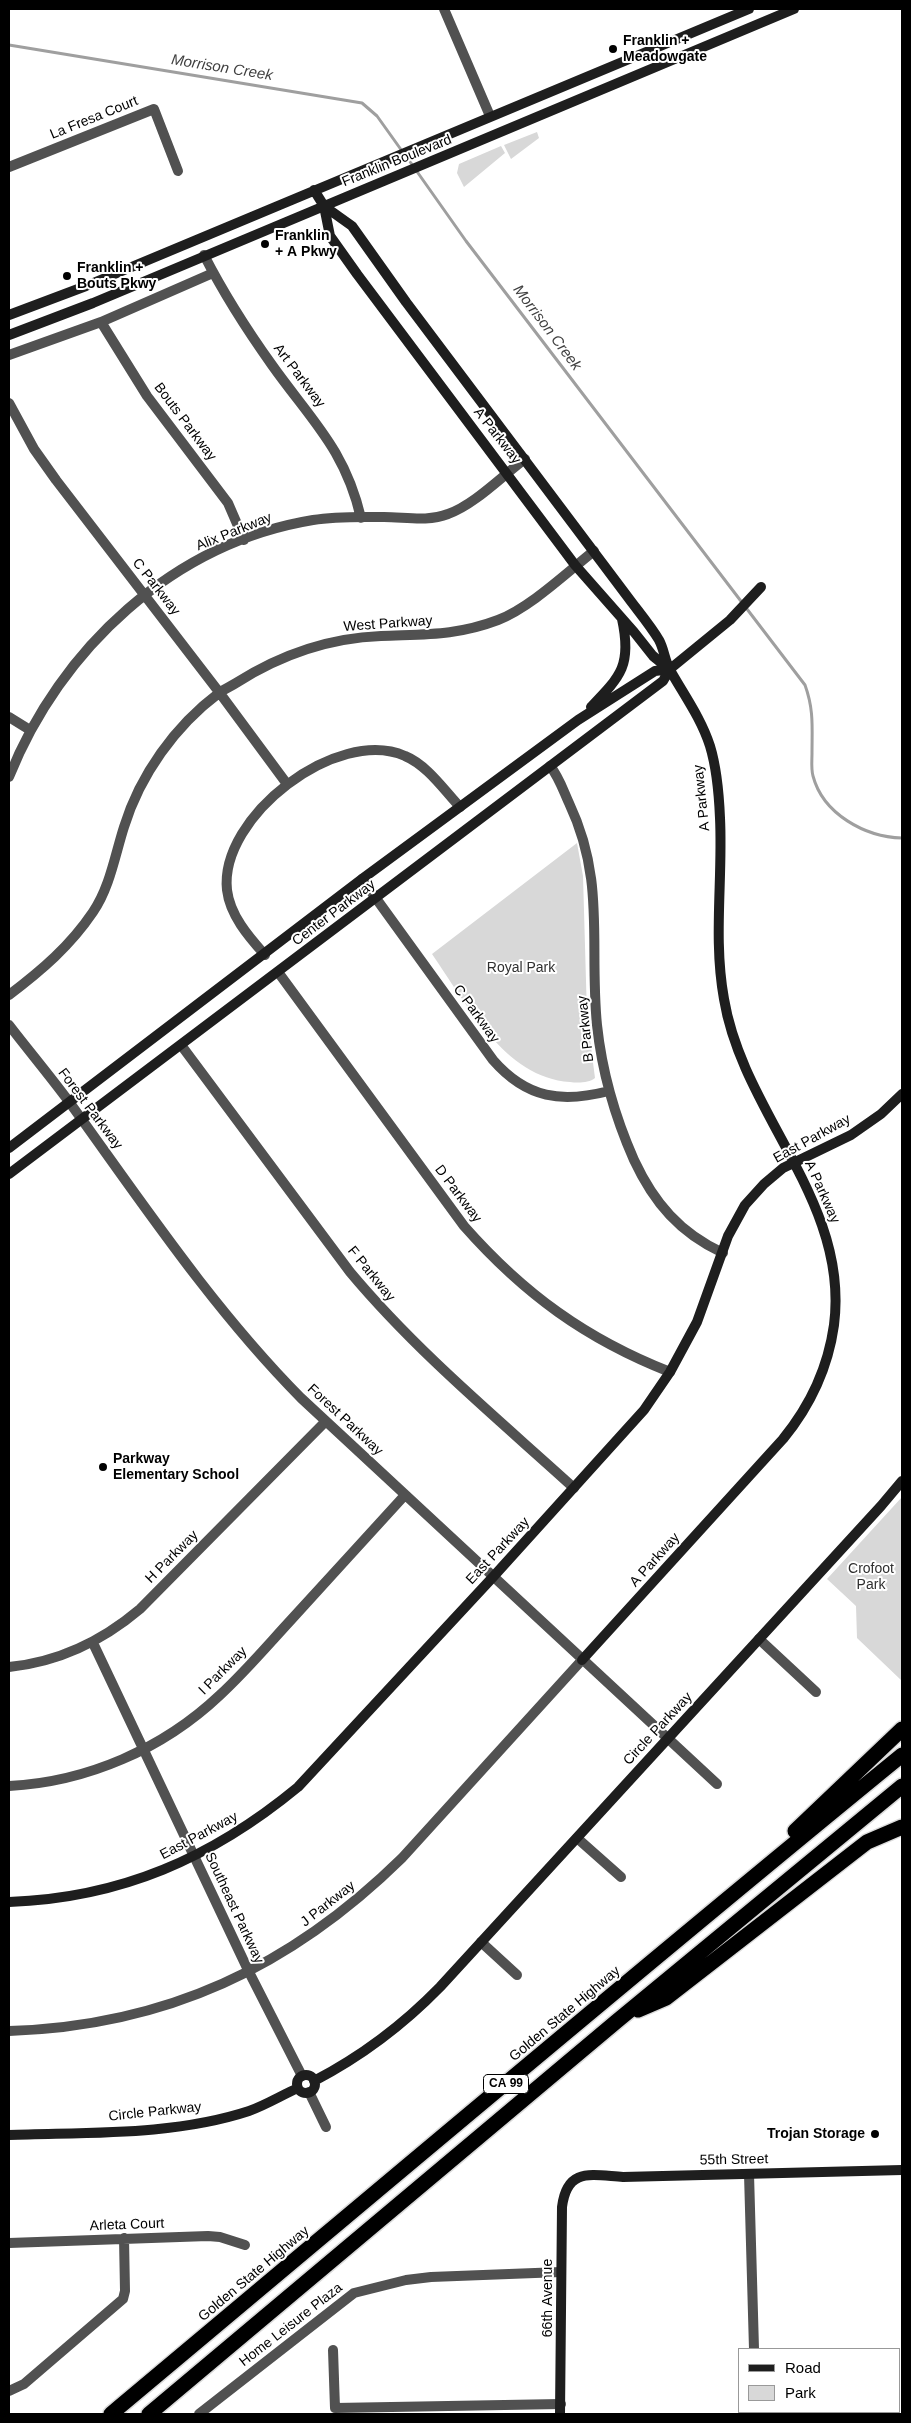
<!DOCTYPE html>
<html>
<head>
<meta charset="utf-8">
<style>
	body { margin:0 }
	#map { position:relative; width:911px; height:2423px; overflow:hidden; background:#fff; font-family:Arial,sans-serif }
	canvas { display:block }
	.frame { position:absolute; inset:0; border:10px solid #000; pointer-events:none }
	.legend { position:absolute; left:738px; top:2348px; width:162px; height:65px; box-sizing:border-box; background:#fff; border:1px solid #999; margin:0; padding:6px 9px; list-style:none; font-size:15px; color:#000 }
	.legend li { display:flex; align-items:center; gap:10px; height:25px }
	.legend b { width:25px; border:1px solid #999 }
</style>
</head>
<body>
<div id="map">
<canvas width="911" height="2423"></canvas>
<div class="frame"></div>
<ul class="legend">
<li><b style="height:6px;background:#1e1e1e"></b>Road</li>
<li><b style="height:14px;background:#d8d8d8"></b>Park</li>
</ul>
</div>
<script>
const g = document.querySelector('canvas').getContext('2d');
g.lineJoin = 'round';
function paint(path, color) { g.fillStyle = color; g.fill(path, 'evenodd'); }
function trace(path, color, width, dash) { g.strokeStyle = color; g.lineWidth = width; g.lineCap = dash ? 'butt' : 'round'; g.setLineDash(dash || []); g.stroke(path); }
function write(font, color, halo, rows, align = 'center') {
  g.font = font + ' Arial,sans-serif'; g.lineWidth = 4; g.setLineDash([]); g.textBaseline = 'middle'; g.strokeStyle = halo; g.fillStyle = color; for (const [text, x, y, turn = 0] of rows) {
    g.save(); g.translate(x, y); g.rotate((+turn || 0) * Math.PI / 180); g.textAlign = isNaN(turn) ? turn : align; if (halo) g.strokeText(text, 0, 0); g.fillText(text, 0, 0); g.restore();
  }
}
const green = new Path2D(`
	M537 132 539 138 511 159 504 145Z
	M501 146 505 153 464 187 457 173 459 164Z
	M577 843 583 876 587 1016 595 1078C589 1083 578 1083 570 1082 505 1078 466 1003 432 954Z
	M902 1497V1681L857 1638 856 1606 827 1579Z`);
const stream = new Path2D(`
	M9 45 362 103 377 116 402 151
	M406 156 466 241 805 685C814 710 812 727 812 753 812 760 811 769 813 776 823 814 865 837 902 838`);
const street = new Path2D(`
	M444 9 490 116
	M9 167 154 109 178 171
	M204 255C224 294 247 330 272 365 311 420 345 449 361 518
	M101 322 147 396 228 503 244 540
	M9 355 101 322 213 273
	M9 403 34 449 56 480 219 692 287 784
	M9 717 30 730
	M550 766C559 777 563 790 569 803 606 881 589 944 597 1025 602 1072 615 1117 634 1160 654 1203 680 1233 723 1253
	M9 777C60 649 173 543 313 520 337 516 360 517 384 517 405 517 428 522 448 514 474 505 502 476 525 459
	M362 879 493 1060C527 1099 562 1103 609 1091
	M265 955C248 936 230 915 227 890 219 817 337 726 405 756 427 765 444 790 460 807
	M278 972 464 1226C524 1294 586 1339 670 1372
	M9 995C42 970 70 946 93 912 110 887 115 855 124 827 140 775 175 726 219 693 224 689 230 687 236 683 280 655 328 638 381 636 424 634 456 636 498 620 531 607 566 573 594 551
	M9 1025C29 1051 50 1076 70 1103 143 1204 213 1309 301 1398L717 1784
	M181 1045 350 1272C417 1352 497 1418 574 1488
	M759 1639 816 1692
	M93 1643 249 1972 302 2076
	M9 1667C59 1662 101 1642 140 1609L326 1421
	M9 1786C87 1782 163 1749 220 1695 245 1672 267 1646 290 1621 328 1579 367 1537 405 1495
	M577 1838 621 1877
	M481 1942 517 1975
	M9 2031C166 2026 291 1967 402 1858L582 1660
	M309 2092 326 2127
	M749 2174 754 2349
	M9 2243 208 2236 220 2237 245 2245
	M333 2350 335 2408 561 2404
	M9 2391 24 2384 123 2299 125 2291 124 2238
	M199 2414 354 2293 406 2280 431 2277 561 2272`);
const secondary = new Path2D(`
	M314 190 324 206 330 236 357 274 575 565 634 632 653 656 669 669
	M324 206 352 226 406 302 627 596C638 611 650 625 659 640 664 649 665 661 670 670 684 695 701 718 710 746 717 769 719 794 720 818 723 878 713 939 724 999 743 1114 850 1202 834 1325 828 1368 810 1406 783 1439L582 1660
	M9 315 86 286 749 9
	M9 335 93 303 794 9
	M591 707C621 676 632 665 622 619
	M9 1148 362 879 578 720 655 671 670 669
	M9 1174 663 681 670 669 730 620 761 587
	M9 1902C121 1898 212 1858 298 1787L493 1577 644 1410 670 1372 697 1322 728 1236 745 1205 764 1184 783 1168 851 1135 881 1114 902 1094
	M297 2084a9 9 0 1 1 18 0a9 9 0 1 1-18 0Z
	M314 2081C362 2056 403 2025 440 1987L881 1506 902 1481
	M9 2135C87 2132 173 2136 249 2111 266 2105 282 2095 298 2088
	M560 2414 562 2207C567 2167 591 2175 623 2177L902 2170`);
const highway = new Path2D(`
	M795 1831 902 1729
	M638 2010 666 1998 867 1842 902 1827
	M111 2414C374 2194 636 1972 902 1755
	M149 2414 617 2021 902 1786`);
const markers = [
	[613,49,5,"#000"],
	[265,244,5,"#000"],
	[67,276,5,"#000"],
	[103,1467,5,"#000"],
	[875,2134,5,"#000"]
];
const shields = [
	[506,2084,45]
];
const shieldNames = [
	["CA 99",506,2084]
];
const poiNames = [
	["Franklin +",623,41],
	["Meadowgate",623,57],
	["Franklin",275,236],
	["+ A Pkwy",275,252],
	["Franklin +",77,268],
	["Bouts Pkwy",77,284],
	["Parkway",113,1459],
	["Elementary School",113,1475],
	["Trojan Storage",865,2134,"right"]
];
const streetNames = [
	["La Fresa Court",94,118,-22],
	["Franklin Boulevard",397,161,-22],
	["Art Parkway",299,376,53],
	["Bouts Parkway",185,422,53],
	["A Parkway",497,436,52],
	["Alix Parkway",234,532,-22],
	["C Parkway",156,587,52],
	["West Parkway",388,624,-4],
	["A Parkway",702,798,-96],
	["Center Parkway",334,913,-37],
	["C Parkway",476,1014,54],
	["B Parkway",586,1029,-96],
	["Forest Parkway",90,1109,53],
	["East Parkway",812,1139,-29],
	["A Parkway",822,1192,66],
	["D Parkway",458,1194,53],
	["F Parkway",371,1274,51],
	["Forest Parkway",345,1420,43],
	["East Parkway",498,1551,-47],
	["H Parkway",172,1557,-45],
	["A Parkway",655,1560,-48],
	["I Parkway",223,1671,-45],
	["Circle Parkway",658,1729,-47],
	["East Parkway",199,1836,-28],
	["J Parkway",328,1904,-38],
	["Southeast Parkway",234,1908,65],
	["Golden State Highway",565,2014,-40],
	["Circle Parkway",155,2112,-6],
	["55th Street",734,2160,-1],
	["Arleta Court",127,2225,-2],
	["Golden State Highway",254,2274,-40],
	["66th Avenue",548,2298,-90],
	["Home Leisure Plaza",291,2325,-38]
];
const parkNames = [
	["Royal Park",521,968],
	["Crofoot",871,1569],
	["Park",871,1585]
];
const waterNames = [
	["Morrison Creek",222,68,9],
	["Morrison Creek",547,328,53]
];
paint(green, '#d8d8d8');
trace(stream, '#9f9f9f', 3);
trace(highway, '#dbdbdb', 18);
trace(street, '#515151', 10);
trace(secondary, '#1e1e1e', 10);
trace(highway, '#000', 15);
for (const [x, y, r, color] of markers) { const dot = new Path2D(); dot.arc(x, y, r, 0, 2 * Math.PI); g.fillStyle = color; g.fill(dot); trace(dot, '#fff', 2); }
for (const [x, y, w] of shields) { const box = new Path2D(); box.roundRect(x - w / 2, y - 9.5, w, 19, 4); g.fillStyle = '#fff'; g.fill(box); trace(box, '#000', 1); }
write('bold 12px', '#000', null, shieldNames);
write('bold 14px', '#000', '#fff', poiNames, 'left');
write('14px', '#000', '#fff', streetNames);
write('14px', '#2f2f2f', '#fff', parkNames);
write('italic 15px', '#404040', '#fff', waterNames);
</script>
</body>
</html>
